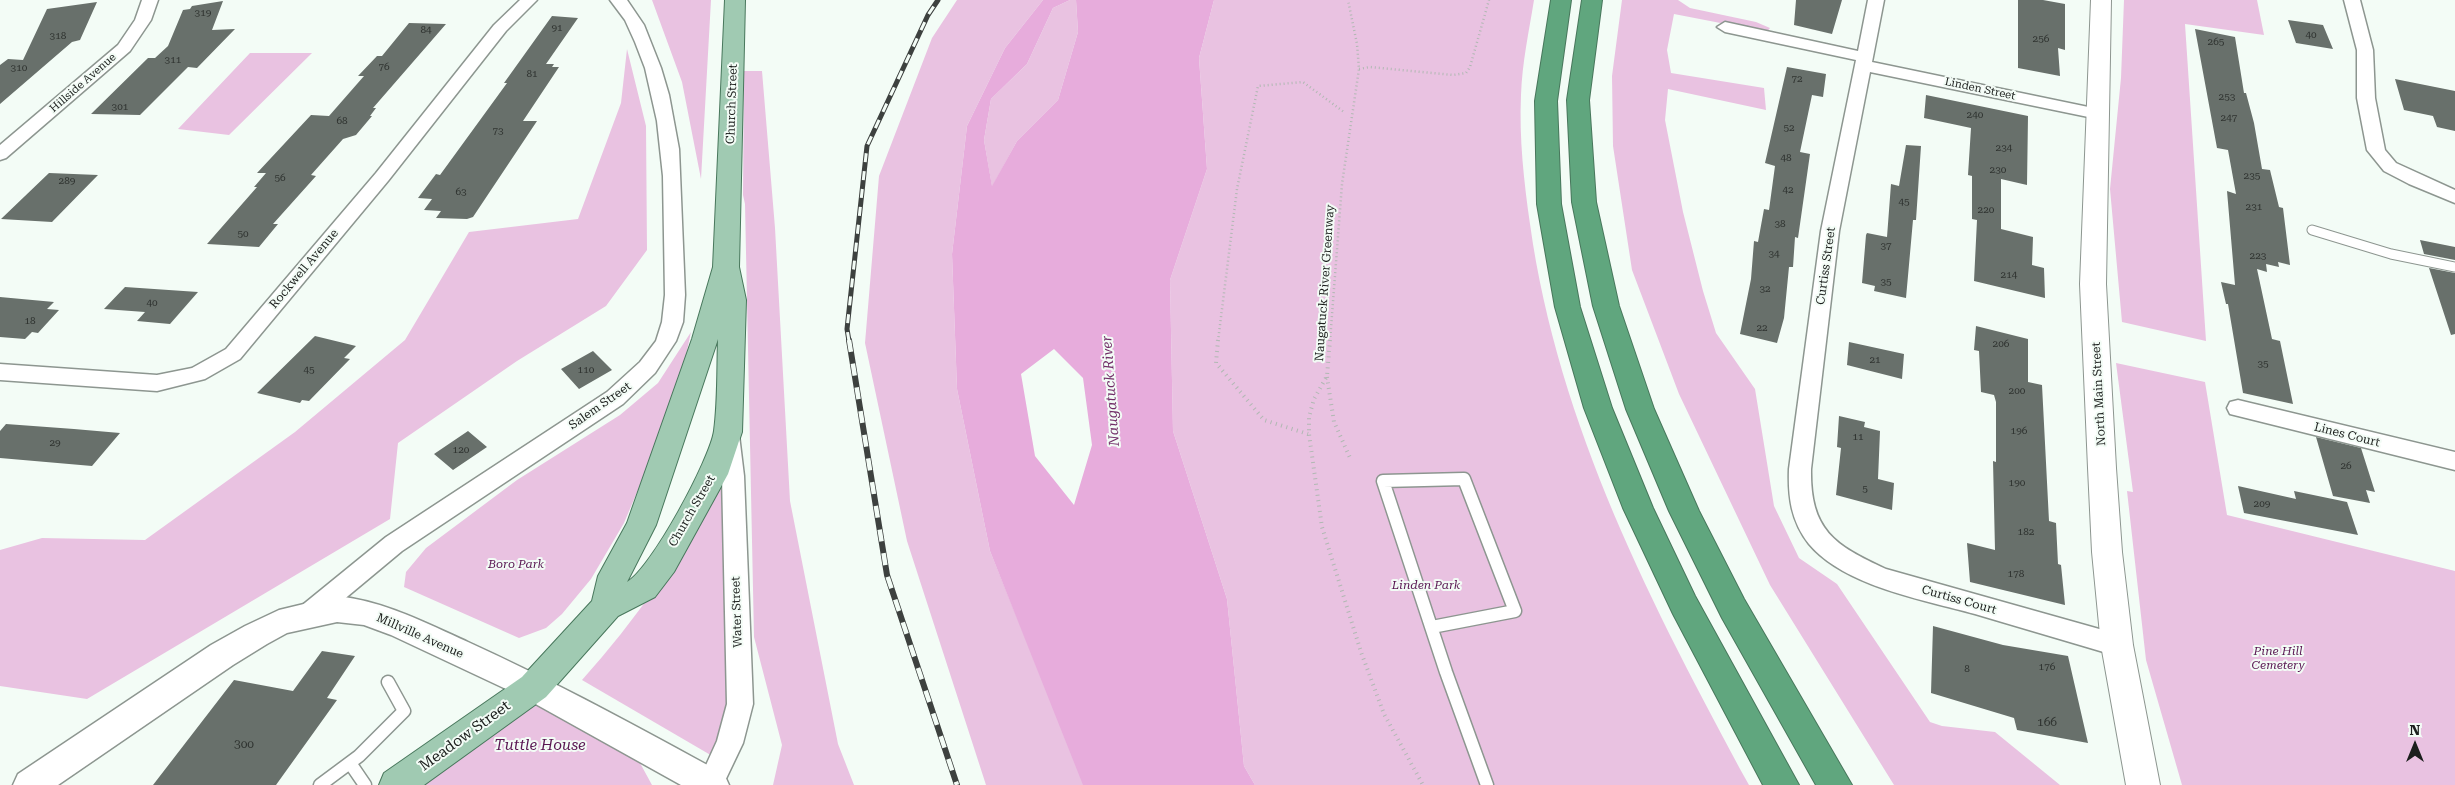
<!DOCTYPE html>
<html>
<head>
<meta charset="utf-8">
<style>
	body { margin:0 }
	#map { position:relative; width:2455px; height:785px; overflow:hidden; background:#f3fcf6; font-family:"Roboto Serif",serif }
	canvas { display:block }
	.north { position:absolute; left:2390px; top:720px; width:50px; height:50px; -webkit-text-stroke:4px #f3fcf6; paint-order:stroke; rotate:0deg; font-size:14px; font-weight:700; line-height:20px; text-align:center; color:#1c1f1d }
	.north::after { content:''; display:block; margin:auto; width:18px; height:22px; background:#1c1f1d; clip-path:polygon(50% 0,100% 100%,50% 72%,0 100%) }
</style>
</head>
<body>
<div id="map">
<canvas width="2455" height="785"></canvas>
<div class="north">N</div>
</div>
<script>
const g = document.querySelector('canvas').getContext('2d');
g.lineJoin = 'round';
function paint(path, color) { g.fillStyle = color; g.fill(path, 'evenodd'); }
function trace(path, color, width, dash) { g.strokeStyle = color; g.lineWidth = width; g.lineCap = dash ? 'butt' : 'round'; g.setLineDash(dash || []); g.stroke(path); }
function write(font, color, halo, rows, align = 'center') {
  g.font = font + ' "Roboto Serif",serif'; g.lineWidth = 4; g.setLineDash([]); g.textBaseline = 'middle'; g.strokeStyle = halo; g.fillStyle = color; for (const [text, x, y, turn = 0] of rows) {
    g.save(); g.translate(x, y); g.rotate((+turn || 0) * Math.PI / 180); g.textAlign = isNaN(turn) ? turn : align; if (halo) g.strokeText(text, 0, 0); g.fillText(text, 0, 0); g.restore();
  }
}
const green = new Path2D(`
	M652 0H711L701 179 682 82Z
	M957 0H1043L1005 48 967 126 952 254 957 389 990 551 1085 785H986L907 541 865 343 879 176 932 38Z
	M1070 0H1076L1078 32 1058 100 1017 141 992 187 984 140 991 99 1027 64 1053 8Z
	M1214 0H1534C1529 31 1522 63 1521 95 1519 138 1524 182 1530 224 1558 426 1653 608 1749 785H1255L1244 766 1227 599 1173 431 1170 280 1207 169 1199 58Z
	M1622 0H1678L1690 8 1756 22 1770 28 1767 32 1674 14 1667 50 1671 73 1764 88 1766 110 1668 89 1665 120 1683 212 1703 291 1716 333 1755 389 1774 506 1799 558 1837 584 1930 722 1942 726 1995 732 2060 785H1894L1770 585 1679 394 1632 270 1613 146 1612 76Z
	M2124 0H2257L2264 35 2185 24 2206 341 2122 322 2110 189 2121 78Z
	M627 49 646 126 647 250 606 306 517 361 398 443 390 519 87 699 0 686V550L42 538 145 540 295 432 405 340 469 232 578 219 621 103Z
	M250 53H312L229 135 178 129Z
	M744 71H762L775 228 790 501 838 744 854 785H773L782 745 754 637 745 204 743 195Z
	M691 332 677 397 624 523 591 579 562 614 546 628 519 638 404 587 406 572 426 548 517 480 620 415 658 383Z
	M2116 363 2205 382 2227 515 2455 571V785H2182L2146 660 2127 491 2133 492Z
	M722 484 727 726 714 757 582 680C636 620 681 554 722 484Z
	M537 700 634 752 652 785H421Z`);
const water = new Path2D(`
	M1043 0H1070L1053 8 1027 64 991 99 984 140 992 186 1017 141 1058 100 1078 32 1076 0H1214L1199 58 1207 169 1170 280 1173 431 1227 599 1244 766 1255 785H1083L990 551 957 389 952 254 967 126 1005 48ZM1054 349 1083 378 1092 445 1074 505 1035 456 1021 374Z`);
const building = new Path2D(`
	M1796 0H1842L1832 34 1794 25Z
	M2018 0H2043L2065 4V50L2058 48 2060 76 2018 68Z
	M223 1 212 30 235 29 197 68 188 67 140 115 91 114 148 58H155L168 46 183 10 190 9 192 6Z
	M97 2 80 40 72 42 0 104V65L8 59 23 60 47 9Z
	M552 16 578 18 546 64H554L552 67H559L523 121H537L473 217 467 219 436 218 441 211 424 210 432 199 418 198 436 174 440 175 507 83H504Z
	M2288 20 2323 25 2333 49 2296 43Z
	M409 23 446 24 373 108H376L370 116H372L356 135 343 139 311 175 316 176 273 224H278L259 247 207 244 257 187H254L266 173H257L311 115 329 116 364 76H358L377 56H382Z
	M2195 29 2235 37 2244 93H2246L2254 123 2262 169 2270 170 2279 207 2283 208 2290 265 2278 262 2279 267 2266 264 2267 272 2257 269 2272 339 2280 341 2293 404 2243 393 2228 304H2226L2221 282 2235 285 2227 191 2236 194 2228 150 2217 148Z
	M1787 67 1826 74 1823 97 1812 95 1800 152 1810 154 1798 238 1795 237 1793 267H1789L1784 318 1777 343 1740 334 1751 279 1754 241 1758 242 1764 209 1769 210 1775 166 1765 163Z
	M2395 79 2455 91V131L2437 127 2433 116 2404 110Z
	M1926 95 2028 116 2027 185 2001 179V229L2033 237 2032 265 2044 268 2045 298 1974 281 1977 220 1972 219V176L1968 175 1971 128 1924 118Z
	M1906 145 1921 146 1916 220H1913L1906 298 1874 291 1875 286 1862 283 1866 235 1867 233 1887 237 1891 184 1899 186Z
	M49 173 98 175 52 222 1 219Z
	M2420 240 2455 247V260L2424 254Z
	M2429 268 2455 273V334L2451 335Z
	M125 287 198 292 170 324 137 321 145 312 104 309Z
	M0 297 54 302 47 309 59 310 38 333 32 332 25 339 0 337Z
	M1976 326 2028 339V382L2042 385 2049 521 2056 523 2058 564 2061 565 2065 605 1970 582 1967 543 1995 550 1993 461 1996 462V402L1994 395 1981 392 1979 351 1974 350Z
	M315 336 356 346 344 358 350 359 309 401 302 400 300 403 257 393Z
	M1849 342 1904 354 1902 379 1847 365Z
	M593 351 612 370 579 389 561 369Z
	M1839 416 1865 422 1864 427 1880 431 1878 479 1894 483 1892 510 1836 495 1841 448 1837 447Z
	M6 424 74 429 120 433 92 466 0 458V431Z
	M468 431 487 447 453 470 434 454Z
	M2316 437 2361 448 2375 492 2366 490 2370 503 2333 496Z
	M2238 486 2296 499 2294 491 2347 502 2358 535 2244 513Z
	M1933 626 2003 645 2068 656 2088 743 2017 730 2014 718 1931 693Z
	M322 651 355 656 327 698 337 700 276 785H153L234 680 293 691Z`);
const pathFar1 = new Path2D(`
	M1359 69 1370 67 1453 75 1466 73 1470 67 1489 0
	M1218 341 1237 189 1258 86 1303 82 1344 112
	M1330 341 1342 184 1359 69 1357 44 1348 0`);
const path = new Path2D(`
	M1218 340 1216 363 1264 420 1308 434
	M1330 340 1327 376 1314 399 1309 417V434L1322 527 1361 652 1384 714 1423 785
	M1327 377 1334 422 1351 460`);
const serviceFar1 = new Path2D(`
	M2312 230 2391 254 2455 267`);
const service = new Path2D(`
	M1432 627 1515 611 1464 479 1383 481 1446 672 1487 785
	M350 763 365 785
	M320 785 359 756 404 711 388 682`);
const minor = new Path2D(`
	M142 0H158L151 20 130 51 6 158 0 160V145L118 45 135 20Z
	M520 0H537L506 31 388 181 240 359 205 379 157 391 0 380V364L157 375 192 368 226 349 376 173 494 25Z
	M610 0H627L644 25 661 68 669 95 679 149 685 295 683 322 676 341 655 373 623 404 402 551 318 621 309 624 300 621 297 614 300 607 386 537 607 392 640 362 656 341 662 322 665 295 663 176 657 121 645 68 635 42 625 20Z
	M1868 0H1884L1872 62 2098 109 2104 110 2107 114 2104 118 2098 119 1870 72 1839 231 1811 469C1810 530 1834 545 1886 569L2117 634 2126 637 2129 645 2126 653 2117 656C2070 642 2022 628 1975 614 1924 600 1844 586 1809 544 1791 521 1788 497 1789 469L1821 231 1856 60 1725 32 1717 27 1725 22 1858 51Z
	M2344 0H2360L2373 50 2375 98 2385 150 2396 163 2455 190V203L2409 184 2384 171 2367 150 2357 98V50Z
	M2238 400 2455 452V470L2230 414 2227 408 2230 402Z
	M728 427 736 429 739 435 744 476 753 704 743 743 723 785H697L717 741 727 704 722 476 717 435 720 429Z`);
const tertiary = new Path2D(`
	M337 596C384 601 426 623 468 642 556 682 639 728 724 774L729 785H681L523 697 391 635 364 625 337 622 287 633 267 644 233 665 58 785H13L18 774 211 645 245 626 279 610Z`);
const secondary = new Path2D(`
	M2091 0H2111L2106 284 2116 468 2122 552 2133 645 2160 785H2126L2101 645 2092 552 2088 468 2080 284Z`);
const primary = new Path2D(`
	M725 0H745L739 267 746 300 742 432 728 474 674 572 655 597 618 616 546 697 424 785H379L384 773 522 677 592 601 598 576 627 523 692 339 713 267ZM718 339C717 369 718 401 714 431 710 459 651 569 627 582L656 525Z`);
const motorway = new Path2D(`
	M1551 0H1571L1557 101 1561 204 1580 307 1612 408 1653 508 1695 596 1799 785H1763L1673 614 1623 508 1584 408 1555 307 1537 204 1535 101Z
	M1582 0H1602L1589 100 1596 202 1619 306 1654 409 1699 511 1744 599 1852 785H1816L1722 618 1669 511 1626 409 1593 306 1572 202 1567 100Z`);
const railFar1 = new Path2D(`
	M849 341 847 329 867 146 928 15 938 0`);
const rail = new Path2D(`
	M849 340 887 575 957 785`);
const numberNames = [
	["319",203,13],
	["91",557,28],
	["84",426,30],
	["40",2311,35],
	["318",58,36],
	["256",2041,39],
	["265",2216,42],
	["311",173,60],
	["76",384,67],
	["310",19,68],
	["81",532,74],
	["72",1797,79],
	["253",2227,97],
	["301",120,107],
	["240",1975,115],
	["247",2229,118],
	["68",342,121],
	["52",1789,128],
	["73",498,131],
	["234",2004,148],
	["48",1786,158],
	["230",1998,170],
	["235",2252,176],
	["56",280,178],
	["289",67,181],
	["42",1788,190],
	["63",461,192],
	["45",1904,202],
	["231",2254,207],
	["220",1986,210],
	["38",1780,224],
	["50",243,234],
	["37",1886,246],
	["34",1774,254],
	["223",2258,256],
	["214",2009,275],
	["35",1886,282],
	["32",1765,289],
	["40",152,303],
	["18",30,321],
	["22",1762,328],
	["206",2001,344],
	["21",1875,360],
	["35",2263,364],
	["45",309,370],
	["110",586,370],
	["200",2017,391],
	["196",2019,431],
	["11",1858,437],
	["29",55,443],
	["120",461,450],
	["26",2346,466],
	["190",2017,483],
	["5",1865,489],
	["209",2262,504],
	["182",2026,532],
	["178",2016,574],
	["176",2047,667],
	["8",1967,669]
];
const farStreetnames = [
	["Hillside Avenue",83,83,-41],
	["Linden Street",1980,89,12]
];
const streetNames = [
	["Church Street",732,104,-88],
	["Curtiss Street",1826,266,-82],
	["Rockwell Avenue",304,269,-50],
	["Naugatuck River Greenway",1325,283,-86],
	["North Main Street",2099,394,-93],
	["Salem Street",600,406,-35],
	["Lines Court",2347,435,14],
	["Church Street",692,511,-60],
	["Curtiss Court",1959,600,16],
	["Water Street",737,612,-92],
	["Millville Avenue",420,636,24]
];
const parkNames = [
	["Boro Park",516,564],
	["Linden Park",1426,585],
	["Pine Hill",2278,651],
	["Cemetery",2278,665]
];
const nearNumbernames = [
	["166",2047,722],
	["300",244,744]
];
const waterNames = [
	["Naugatuck River",1111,391,-94]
];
const nearStreetnames = [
	["Meadow Street",465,736,-36]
];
const nearParknames = [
	["Tuttle House",540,746]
];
paint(green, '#e9c2e1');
paint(water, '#e7acdc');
paint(building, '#68706b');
trace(serviceFar1, '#8d9690', 11);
trace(service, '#8d9690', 15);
trace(minor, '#8d9690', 3);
trace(tertiary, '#8d9690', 3);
trace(secondary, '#8d9690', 2);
trace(primary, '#48775c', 2);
trace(motorway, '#48775c', 2);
trace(pathFar1, '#b1b8b3', 2.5, [1, 3]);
trace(path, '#b1b8b3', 4, [1, 4.5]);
trace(serviceFar1, '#fff', 9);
trace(service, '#fff', 12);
paint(minor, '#fff');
paint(tertiary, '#fff');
paint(secondary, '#fff');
paint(primary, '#a0cab2');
paint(motorway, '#60a67e');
trace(railFar1, '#3d413f', 5);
trace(rail, '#3d413f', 6);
trace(railFar1, '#f3fcf6', 3, [9]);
trace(rail, '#f3fcf6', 4.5, [12]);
write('10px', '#2f3330', null, numberNames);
write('11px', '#1c1f1d', '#f3fcf6', farStreetnames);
write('12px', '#1c1f1d', '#f3fcf6', streetNames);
write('italic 12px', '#591652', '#f3fcf6', parkNames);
write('12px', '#2f3330', null, nearNumbernames);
write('italic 14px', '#702c67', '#f3fcf6', waterNames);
write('15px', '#1c1f1d', '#f3fcf6', nearStreetnames);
write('italic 15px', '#591652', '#f3fcf6', nearParknames);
</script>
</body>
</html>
